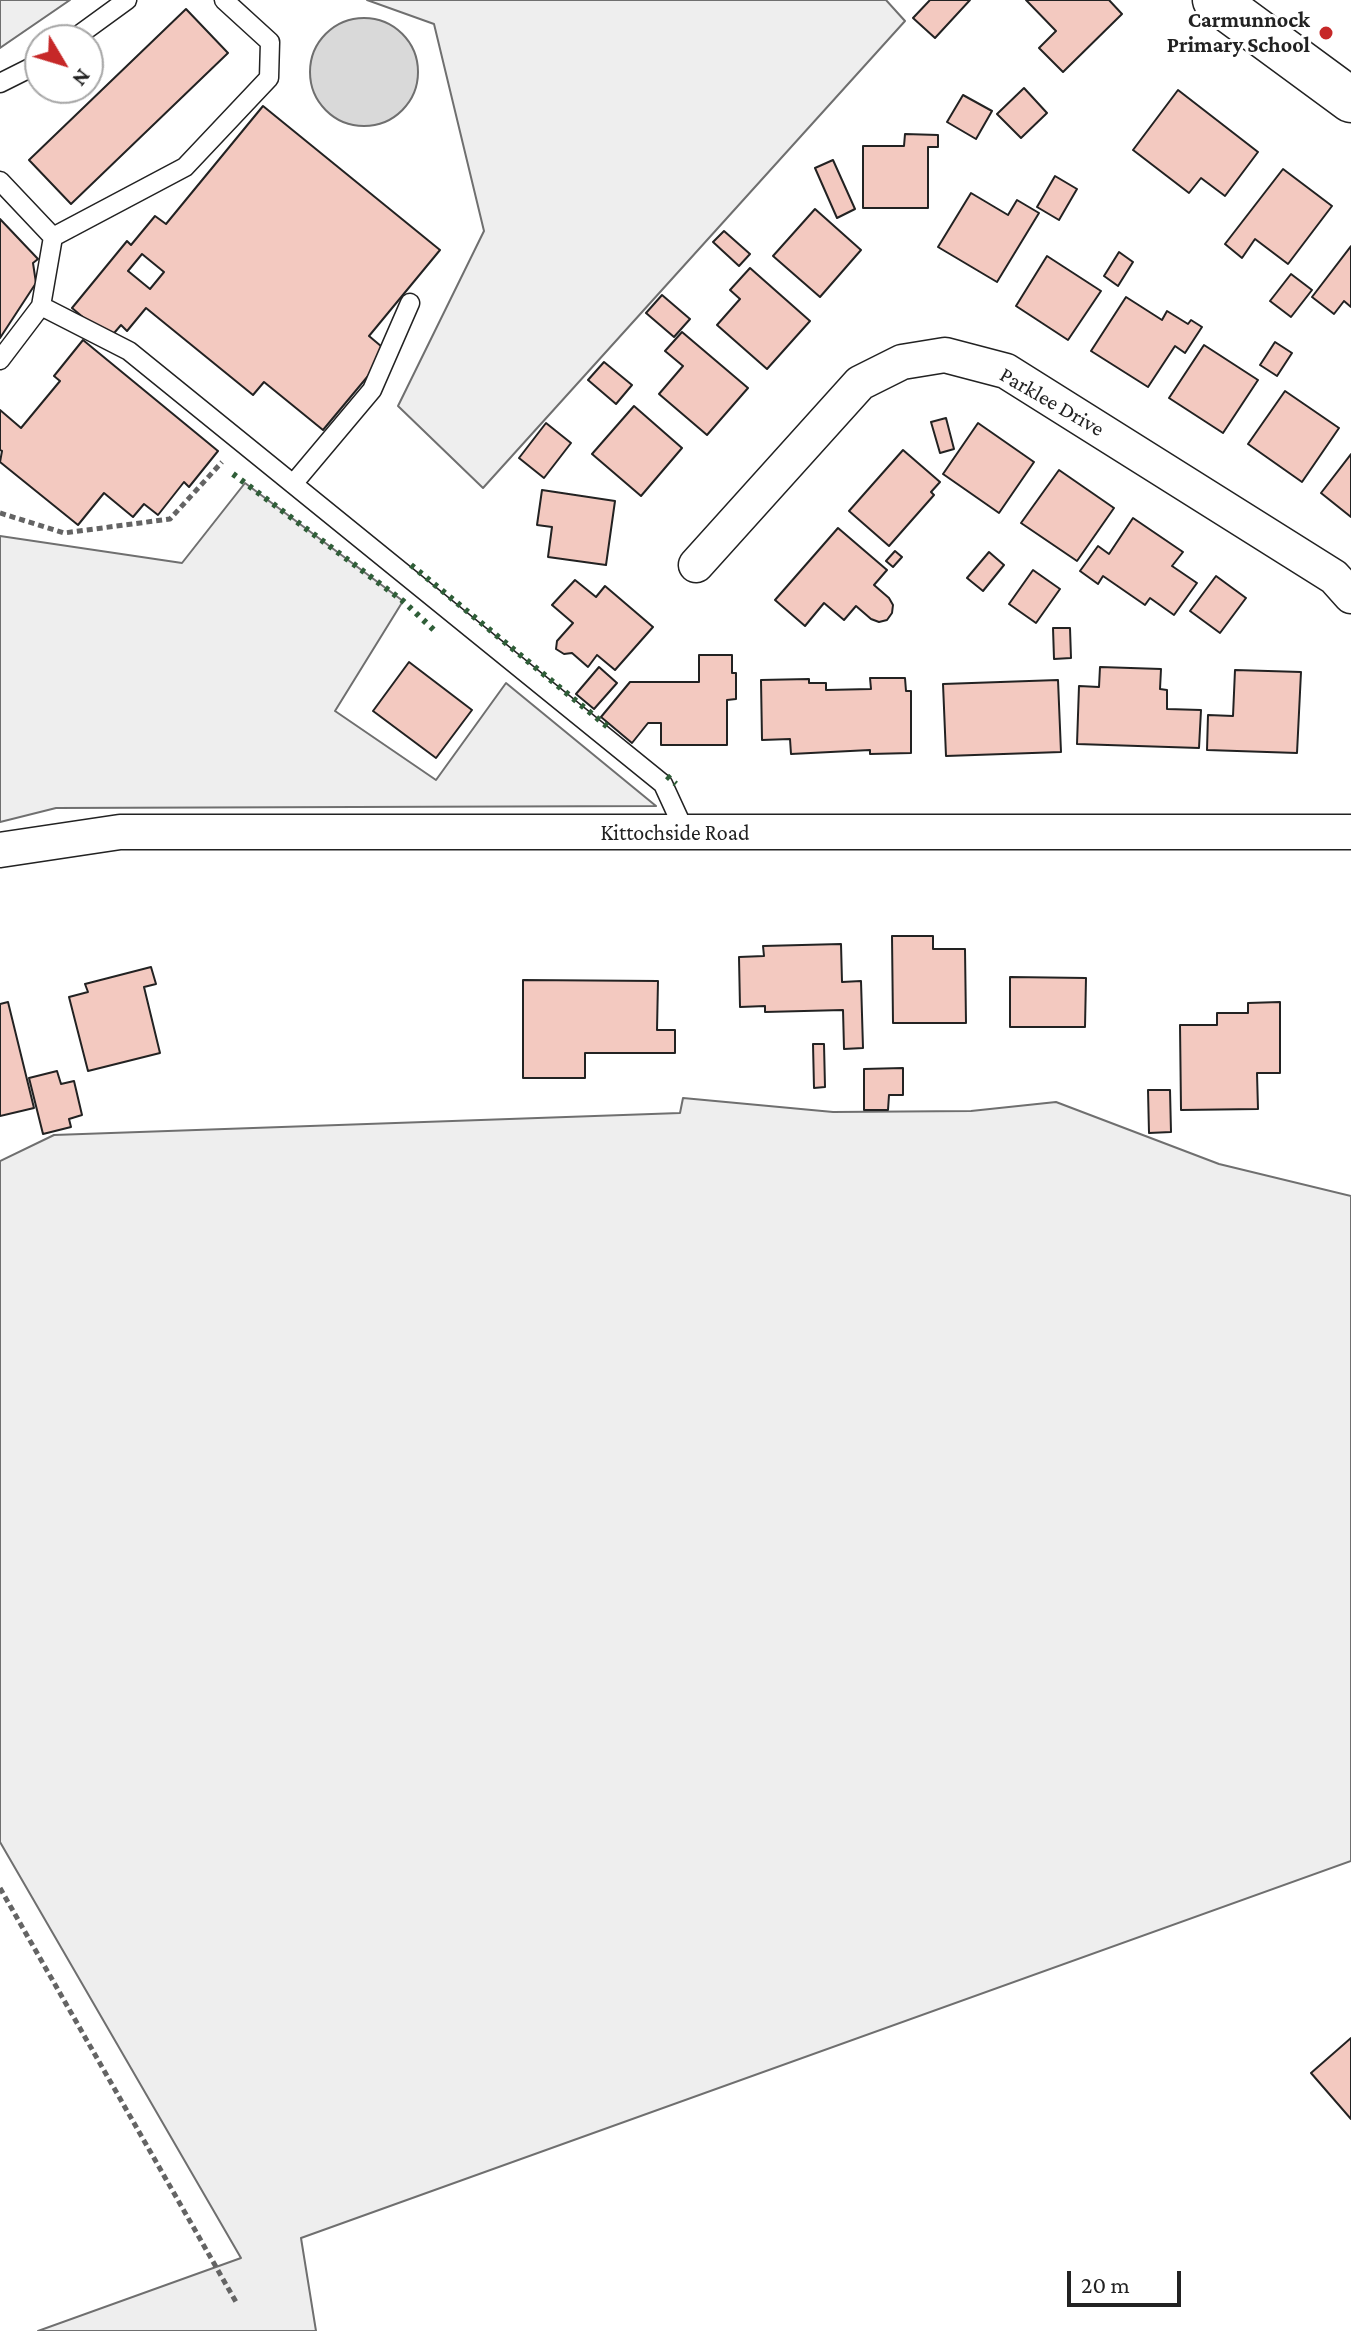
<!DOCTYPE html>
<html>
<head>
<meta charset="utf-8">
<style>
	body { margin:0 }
	#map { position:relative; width:1351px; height:2331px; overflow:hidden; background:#fff; font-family:"Crimson Pro",serif }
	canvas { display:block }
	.north { position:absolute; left:24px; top:24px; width:80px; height:80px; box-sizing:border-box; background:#fff; border:2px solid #a7a7a7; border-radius:50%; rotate:128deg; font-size:22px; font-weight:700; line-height:32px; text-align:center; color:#222 }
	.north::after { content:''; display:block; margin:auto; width:28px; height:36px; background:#c62828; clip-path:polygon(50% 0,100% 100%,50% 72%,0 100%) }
	.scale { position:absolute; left:1067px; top:2271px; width:114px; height:36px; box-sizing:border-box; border:4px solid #222; border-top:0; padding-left:10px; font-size:24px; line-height:28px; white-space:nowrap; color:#222; -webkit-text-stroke:6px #fff; paint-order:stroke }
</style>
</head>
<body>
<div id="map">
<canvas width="1351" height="2331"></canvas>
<div class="north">N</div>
<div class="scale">20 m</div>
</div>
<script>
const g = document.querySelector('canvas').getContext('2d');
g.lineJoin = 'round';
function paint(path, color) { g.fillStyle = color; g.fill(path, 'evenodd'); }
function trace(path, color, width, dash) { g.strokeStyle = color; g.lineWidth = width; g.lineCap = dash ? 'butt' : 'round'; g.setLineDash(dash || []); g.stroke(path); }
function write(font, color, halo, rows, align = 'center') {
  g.font = font + ' "Crimson Pro",serif'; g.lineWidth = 6; g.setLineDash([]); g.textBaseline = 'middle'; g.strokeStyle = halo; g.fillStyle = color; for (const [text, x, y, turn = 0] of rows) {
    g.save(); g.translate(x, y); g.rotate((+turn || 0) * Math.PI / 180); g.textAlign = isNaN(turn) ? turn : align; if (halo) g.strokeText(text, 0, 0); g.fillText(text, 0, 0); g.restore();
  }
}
const green = new Path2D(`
	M0 0H70L0 48Z
	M367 0H886L905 21 483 488 398 406 484 231 434 24Z
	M245 483 403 601 335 711 436 780 506 683 656 806 56 808 0 822V536L182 563Z
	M683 1098 833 1112 971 1111 1056 1102 1219 1164 1351 1196V1861L301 2238 316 2331H38L241 2258 0 1842V1161L54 1135 680 1113Z`);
const water = new Path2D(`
	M310 72a54 54 0 1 1 108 0a54 54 0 1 1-108 0Z`);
const building = new Path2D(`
	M930 0H970L935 38 913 18Z
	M1026 0H1109L1122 14 1063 72 1039 48 1056 31Z
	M186 9 228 53 71 204 29 160Z
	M1024 88 1047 113 1021 138 997 114Z
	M1178 90 1258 152 1225 196 1201 178 1189 193 1133 150Z
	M963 95 992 111 976 139 947 122Z
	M263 106 440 250 369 336 388 352 323 430 264 382 253 395 146 308 127 331 121 325 109 339 72 308 127 241 131 245 155 216 166 224ZM142 254 164 272 150 289 128 271Z
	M905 134 938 135V147H928V208H863V146H904Z
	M833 160 855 209 837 218 815 168Z
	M1283 169 1332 206 1288 264 1255 239 1242 258 1225 244Z
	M1055 176 1077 189 1059 220 1037 207Z
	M971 193 1008 215 1017 200 1039 213 997 282 938 247Z
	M815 209 861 250 820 297 773 256Z
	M0 219 38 259 33 263 36 283 0 338Z
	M724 231 750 254 739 266 713 242Z
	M1351 246V307L1344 301 1334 314 1312 297Z
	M1119 252 1133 262 1118 286 1104 276Z
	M1047 256 1101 291 1068 340 1016 306Z
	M750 268 810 321 767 369 717 325 740 299 730 290Z
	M1291 274 1312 290 1291 317 1270 301Z
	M662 295 690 319 674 337 646 313Z
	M1126 297 1162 320 1167 311 1188 324 1191 320 1202 327 1185 353 1175 346 1148 387 1091 351Z
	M682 332 748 388 707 435 659 394 683 366 665 351Z
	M83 340 218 451 189 487 184 482 158 515 144 504 133 517 104 493 78 525 0 462 2 451 0 450V410L21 428 60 381 54 376Z
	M1275 342 1292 353 1277 376 1260 365Z
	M1204 345 1258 380 1223 433 1169 398Z
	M604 362 632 385 616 404 588 380Z
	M1285 391 1339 428 1302 482 1248 444Z
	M634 406 682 448 641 496 592 454Z
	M946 418 954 449 940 453 931 422Z
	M546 423 571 443 544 478 519 458Z
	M978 423 1034 462 999 513 943 474Z
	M903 450 940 482 931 492 934 495 889 546 849 511Z
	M1351 454V517L1321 493Z
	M1059 470 1114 508 1077 561 1021 523Z
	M542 490 615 501 606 565 548 557 552 527 537 525Z
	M1133 518 1183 552 1172 566 1197 583 1174 615 1150 598 1145 605 1103 576 1098 584 1080 571 1098 546 1109 554Z
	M838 528 887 570 874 585 889 598 893 605 892 613 887 620 879 622 871 619 856 606 844 620 824 603 805 626 775 600Z
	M895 551 902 557 893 567 886 561Z
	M989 552 1004 565 983 591 967 578Z
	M1033 570 1060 589 1036 623 1009 604Z
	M1216 576 1246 598 1220 633 1190 611Z
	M575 580 596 597 605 586 653 627 615 670 597 655 588 667 572 653 564 654 556 649 557 641 573 623 552 605Z
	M1053 628H1070L1071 658 1054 659Z
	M699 655H732V673H736V699L727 700V745H661V723H648L632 743 601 717 630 682H699Z
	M409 662 472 710 436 758 373 711Z
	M599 667 617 683 594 709 576 694Z
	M1100 667 1161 669 1160 689 1167 690V709L1201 710 1199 748 1077 744 1079 686 1099 687Z
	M1235 670 1301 672 1297 753 1207 750 1208 715 1233 716Z
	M870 678H905L906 691H911V753L870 754V750L791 754 790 739 762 740 761 680 809 679V683H826V690L871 689Z
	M1058 680 1061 752 946 756 943 684Z
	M892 936H933V949H965L966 1023H893Z
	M841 944 842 982 861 981 863 1048 844 1049 843 1010 765 1012V1006L740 1007 739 957 764 956 763 946Z
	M151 967 156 984 144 987 160 1053 88 1071 69 997 88 992 85 984Z
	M1010 977 1086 978 1085 1027H1010Z
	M523 980 658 981 657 1030H675V1053H585V1078H523Z
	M8 1002 34 1108 0 1116V1004Z
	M1280 1002V1073H1257L1258 1109 1181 1110 1180 1025H1217V1013H1248V1003Z
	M813 1044H824L825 1087 814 1088Z
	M903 1068V1095H889L888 1110H864V1069Z
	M57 1071 61 1084 74 1081 82 1115 69 1119 71 1127 43 1134 29 1078Z
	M1148 1090H1170L1171 1132 1149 1133Z
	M1351 2038V2119L1311 2073Z`);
const path = new Path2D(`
	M0 513 64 533 170 519 222 462
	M0 1888 236 2302`);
const lane = new Path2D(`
	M72 40 127 0
	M0 83 40 63
	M0 181 53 237 41 306 0 360
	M53 237 185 167 269 78 270 42 224 0
	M41 306 129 351 663 784 686 834
	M293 484 372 390 410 303`);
const street = new Path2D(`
	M696 565 860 383 902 362 945 355 1006 371 1334 577 1351 596
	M0 850 120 832H1351`);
const secondary = new Path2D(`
	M1215 0 1351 100`);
const hedge = new Path2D(`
	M233 474 403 601 436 632
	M411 565 609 728
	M667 776 676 784`);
const markers = [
	[1326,33,8,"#c62828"]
];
const poiNames = [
	["Carmunnock",1310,20],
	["Primary School",1310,45]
];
const streetNames = [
	["Parklee Drive",1052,402,30],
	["Kittochside Road",675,833]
];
paint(green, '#eee');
trace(green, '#6f6f6f', 2);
paint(water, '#d9d9d9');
trace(water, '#6f6f6f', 2);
paint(building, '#f3c9c0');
trace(building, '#222', 2);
trace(lane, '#222', 21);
trace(street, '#222', 37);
trace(secondary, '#222', 47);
trace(path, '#646464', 5, [6, 4]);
trace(lane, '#fff', 18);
trace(street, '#fff', 34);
trace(secondary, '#fff', 44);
trace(hedge, '#2f5e38', 6, [4, 6]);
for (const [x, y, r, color] of markers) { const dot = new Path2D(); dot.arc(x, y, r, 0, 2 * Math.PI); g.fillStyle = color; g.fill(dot); trace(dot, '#fff', 3); }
write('bold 22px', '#222', '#fff', poiNames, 'right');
write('22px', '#222', '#fff', streetNames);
</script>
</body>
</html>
